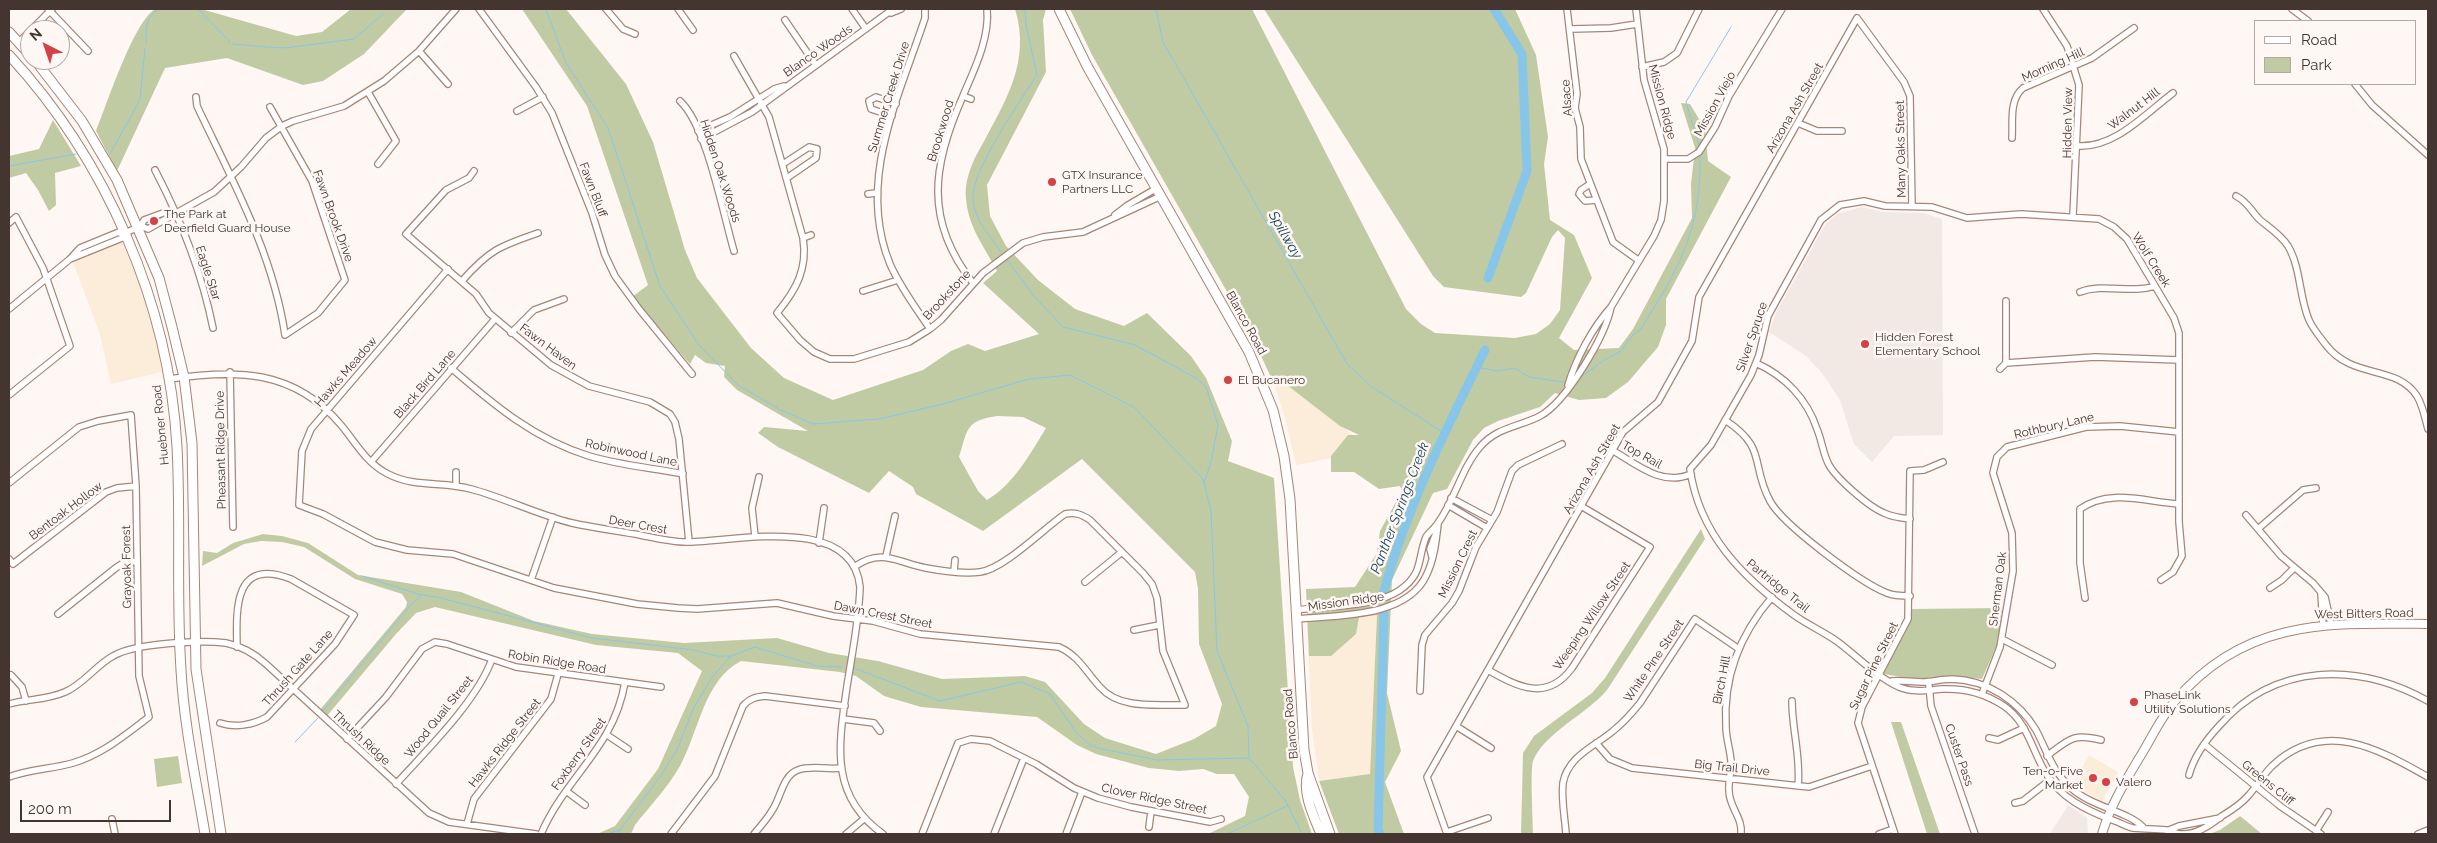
<!DOCTYPE html>
<html>
<head>
<meta charset="utf-8">
<style>
	body { margin:0 }
	#map { position:relative; width:2437px; height:843px; overflow:hidden; background:#fff7f4; font-family:Raleway,sans-serif }
	canvas { display:block }
	.frame { position:absolute; inset:0; border:10px solid #443530; pointer-events:none }
	.legend { position:absolute; left:2254px; top:20px; width:162px; height:65px; box-sizing:border-box; background:#fff7f4; border:1px solid #b4a9a6; margin:0; padding:6px 9px; list-style:none; font-size:15px; color:#443530 }
	.legend li { display:flex; align-items:center; gap:10px; height:25px }
	.legend b { width:25px; border:1px solid #b4a9a6 }
	.north { position:absolute; left:20px; top:20px; width:50px; height:50px; box-sizing:border-box; background:#fff7f4; border:1px solid #b4a9a6; border-radius:50%; rotate:319deg; font-size:14px; font-weight:700; line-height:20px; text-align:center; color:#443530 }
	.north::after { content:''; display:block; margin:auto; width:18px; height:22px; background:#d24246; clip-path:polygon(50% 0,100% 100%,50% 72%,0 100%) }
	.scale { position:absolute; left:20px; top:800px; width:151px; height:22px; box-sizing:border-box; border:2px solid #443530; border-top:0; padding-left:6px; font-size:15px; line-height:18px; white-space:nowrap; color:#443530; -webkit-text-stroke:4px #fff7f4; paint-order:stroke }
</style>
</head>
<body>
<div id="map">
<canvas width="2437" height="843"></canvas>
<div class="frame"></div>
<ul class="legend">
<li><b style="height:6px;background:#fff"></b>Road</li>
<li><b style="height:14px;background:#c1cba3"></b>Park</li>
</ul>
<div class="north">N</div>
<div class="scale">200 m</div>
</div>
<script>
const g = document.querySelector('canvas').getContext('2d');
g.lineJoin = 'round';
function paint(path, color) { g.fillStyle = color; g.fill(path, 'evenodd'); }
function trace(path, color, width, dash) { g.strokeStyle = color; g.lineWidth = width; g.lineCap = dash ? 'butt' : 'round'; g.setLineDash(dash || []); g.stroke(path); }
function write(font, color, halo, rows, align = 'center') {
  g.font = font + ' Raleway,sans-serif'; g.lineWidth = 5; g.setLineDash([]); g.textBaseline = 'middle'; g.strokeStyle = halo; g.fillStyle = color; for (const [text, x, y, turn = 0] of rows) {
    g.save(); g.translate(x, y); g.rotate((+turn || 0) * Math.PI / 180); g.textAlign = isNaN(turn) ? turn : align; if (halo) g.strokeText(text, 0, 0); g.fillText(text, 0, 0); g.restore();
  }
}
const commercial = new Path2D(`
	M122 241 140 286 154 332 162 372 111 384 100 334 73 262Z
	M1283 382 1373 450 1296 465 1286 421 1274 384Z
	M1377 615 1370 774 1319 781 1312 730 1307 624Z
	M2089 755 2118 772 2102 802 2073 785Z`);
const built = new Path2D(`
	M1862 207 1882 212 1923 213 1942 219 1943 435 1894 436 1872 462 1854 444 1840 400 1822 373 1806 356 1769 332 1776 313 1825 225 1837 214Z
	M2068 805 2087 818 2088 834H2050Z`);
const green = new Path2D(`
	M155 9H201L296 36 322 32 351 9H407L364 54 323 81 303 85 227 58 165 68 117 171 96 131C107 104 133 23 155 9Z
	M522 9H566L626 84 653 142 685 250 697 278 751 348 784 378 833 400 923 370 951 351 968 344 985 351 1039 334 983 283 997 271C984 246 968 227 966 198 964 180 973 160 982 145 1006 100 1031 61 1015 9H1046L1043 20 1046 72 987 185 990 216 1006 246 1038 280 1075 309 1124 326 1147 313 1191 356 1206 378 1232 441 1228 461 1274 478 1293 767 1300 800 1312 834H1208L1245 816 1249 797 1234 774H1217L1203 769 1179 771 1149 768 1096 754 1077 745 1037 717 921 707 884 696 856 676 840 672 741 661C704 680 699 731 680 766 668 787 650 806 635 825L631 834H597L615 826 658 769 702 671 678 653 596 645 435 607 416 613 396 634 326 717 319 711 406 607 407 602 402 594 355 579 304 547 282 542 261 541 244 544 202 566 203 551 217 553 233 543 263 534 282 536 308 543 358 575 461 592 534 621 592 634 684 643 777 638 829 653 878 661 942 679 1025 676 1045 682 1084 724 1105 738 1156 754 1194 739 1216 726 1222 704 1199 644 1198 589 1195 572 1082 459 983 531 916 494 913 487 889 471 869 493 778 447 758 433 764 427 808 431 737 390 724 377 725 366 706 363 695 355 690 364 632 297 648 285 587 106ZM997 416 1023 417 1046 428C1030 454 1014 484 987 500L978 491 959 457C968 429 965 421 997 416Z
	M1070 9H1252L1406 309 1421 324 1435 333 1515 338 1536 334 1550 324 1560 310 1565 238 1558 230 1552 237 1526 293 1521 297 1444 287 1433 276 1264 9H1515L1536 55 1548 137 1544 164 1550 220 1574 235 1592 278 1559 338 1574 350 1619 348 1633 329 1692 218 1691 184 1695 148 1681 103 1690 104 1705 129 1708 161 1731 177 1666 299V325L1658 347 1628 382 1606 398 1579 400 1555 393 1540 407 1498 421 1484 428 1473 440 1447 489 1433 493 1392 580 1387 693 1401 751 1385 782 1404 834H1339L1319 781 1370 774 1377 615 1359 617 1356 634 1331 656H1309L1306 589 1355 587 1377 553 1380 531 1402 491 1400 486 1379 489 1354 472H1331V456L1348 435H1359L1340 426 1283 382 1274 384 1250 332 1092 55Z
	M53 120 81 166 55 173 56 205 49 211 38 190 26 173 9 178V156L39 149Z
	M1701 529 1705 539 1607 690C1587 714 1544 733 1533 761 1530 771 1533 820 1533 834H1521L1523 753 1534 736 1592 693 1605 678Z
	M2002 608 1999 640 1982 679 1950 676 1912 679 1884 674V670L1906 631 1911 609Z
	M1891 722H1901L1940 834H1927Z
	M178 756 182 783 157 787 154 759Z
	M2240 816 2262 834H2209L2220 830Z`);
const stream = new Path2D(`
	M195 9 199 10 230 42
	M546 9 566 63 608 128 660 286 699 345 738 385 779 409 813 424 879 419 943 404 1029 379 1070 375 1134 407 1203 479 1211 511 1217 651 1248 726 1249 758 1285 800 1302 834
	M1156 9 1163 42 1347 364 1372 387 1444 433
	M146 44C146 29 145 17 159 9
	M233 44 267 47
	M269 47 284 48 354 39 383 14
	M137 106 140 99 145 48
	M1699 145 1686 102 1731 27
	M110 154 136 107
	M9 166 76 154
	M1002 253C990 236 975 221 973 200 970 172 1021 100 1037 75L1026 25 1025 9
	M1007 260 1034 296 1063 327 1135 345 1196 378 1206 387 1218 425 1211 462 1204 483
	M1476 367 1497 371 1515 368 1529 377 1563 382
	M1580 378 1604 360 1620 352 1633 335 1641 329C1656 304 1673 278 1684 251 1696 222 1701 188 1700 157
	M362 576 418 594 441 598 592 638 694 650 716 656H731
	M854 668 940 701 1021 682 1050 694 1075 731 1090 745 1098 748 1157 760 1249 758
	M323 711 409 607 421 596
	M295 742 318 718
	M608 834 619 830
	M619 834 620 830 660 777 677 750 693 709 712 677 731 656 755 647 817 666 842 667
	M1227 834 1287 806`);
const river = new Path2D(`
	M1488 278 1527 171 1522 54 1494 9
	M1383 595C1406 508 1446 430 1485 350
	M1380 834 1378 829 1384 613`);
const street = new Path2D(`
	M48 9 88 51
	M479 9 536 87 552 113 592 213 605 255 615 276 639 309 692 374
	M606 9 623 29 635 34
	M678 9 693 30
	M852 9 866 29
	M925 9V18C899 97 856 181 890 264 900 287 916 308 930 329
	M1567 9 1577 94 1575 108 1580 127 1581 159 1613 242 1638 260
	M2043 9 2067 46 2079 85 2073 216
	M2292 9 2308 21
	M891 13 901 9
	M785 20 815 64
	M1571 29 1611 28 1637 24
	M31 30 52 9
	M18 43 30 31
	M419 51 448 84
	M734 56 769 117 803 238C808 269 796 290 777 313L800 340 814 352 830 359H854L909 342 930 329 941 320 983 273 1023 243 1043 237 1083 232 1161 196
	M1642 67 1664 62 1677 53 1699 9
	M2355 84 2372 105 2428 155
	M368 92 396 141 378 164
	M963 96 971 99
	M196 97 197 106C232 180 273 253 285 335L318 313 345 280 312 181 270 107
	M680 101C707 126 723 214 734 251
	M517 111 543 97
	M892 116 871 109 869 101 876 97 896 104
	M1798 123 1817 131H1842
	M698 131 730 117 774 89 784 86
	M2012 138C2013 121 2009 100 2023 88L2092 58 2134 28
	M701 139 752 112 893 9
	M2078 146C2115 148 2145 114 2173 93
	M1665 159H1688L1699 152 1715 127 1729 96 1782 9
	M783 164 809 147 817 149 816 158 787 178
	M155 170C181 220 202 273 213 328
	M474 171 469 178 446 190 406 234 476 294 489 313 551 365 589 386 650 402 670 414 675 422 679 439 689 542
	M1590 184 1581 190 1579 194 1585 201 1596 200
	M868 194 876 193
	M2236 196C2248 202 2251 211 2260 220 2270 228 2281 235 2288 246 2301 268 2299 297 2309 320 2313 329 2320 337 2326 345 2353 380 2396 364 2417 396 2423 406 2425 418 2428 429
	M1115 215 1128 205 1157 188
	M9 223 16 217 43 268 70 346 9 395
	M141 226 148 229 214 192 241 167 266 138 282 126 293 121 344 106 384 81 419 51 456 9
	M803 238 811 235
	M70 259 122 238 125 233 141 226 144 220 163 213 175 212
	M448 269 311 429 302 451 299 505 323 514 375 542 407 550 453 554 554 588 637 604 678 608 697 609 777 603 833 616 873 621 920 634 1059 647C1079 656 1086 672 1100 687 1120 710 1157 704 1185 705L1163 651 1157 598 1152 584 1143 573 1090 520C1081 514 1075 512 1065 514 1043 529 1004 569 980 572 964 574 942 571 926 568 898 563 882 547 854 567
	M462 281C489 250 500 246 538 233
	M973 283C924 221 932 165 963 96 974 70 990 38 987 9
	M863 291 898 280
	M2080 292C2104 283 2131 294 2155 286
	M2006 301V363
	M9 309 70 259 80 248 119 232 123 235
	M511 333 534 310 564 299
	M1756 363C1785 376 1807 399 1817 429 1822 441 1823 454 1829 465 1837 479 1869 507 1884 513 1892 517 1901 518 1910 519
	M451 368C494 405 534 439 589 456 619 465 652 468 683 474
	M2000 369 2006 363 2095 357 2179 360
	M230 372 233 527
	M169 379C235 369 294 369 341 425 356 443 366 463 388 474 415 488 443 481 471 489 505 498 538 515 572 523 595 528 618 531 640 535 655 538 671 542 686 542 733 542 853 513 860 587 859 623 851 658 846 693 838 749 831 797 883 834
	M1568 385C1576 359 1592 328 1611 307L1654 236 1661 220 1664 201V149L1644 80 1636 9
	M1725 420C1768 448 1750 464 1770 501 1783 525 1861 583 1887 593 1894 596 1902 596 1910 596
	M1612 450C1636 464 1662 487 1691 474
	M371 462 495 319
	M9 483 79 427 98 421 131 415 136 486 139 676 149 717C125 735 103 754 73 763 52 769 30 769 9 777
	M456 486V472
	M1451 498 1492 520
	M1448 505 1487 528
	M2246 515 2281 556 2313 583 2325 597 2331 624
	M2258 529 2303 490 2316 488
	M755 536 752 508 759 477
	M819 543 824 508
	M886 556 895 516
	M1432 557 1430 549 1436 533
	M9 559 13 564 106 492 117 488 136 486
	M954 571 955 560
	M531 580 553 517
	M2161 580 2173 572 2182 556 2179 522V333L2174 318 2127 239 2114 227 2099 219 2021 214 1967 218 1932 207 1885 206 1864 201 1840 205 1821 220 1768 316 1759 355 1751 375 1711 445 1690 469C1699 534 1743 578 1794 615 1808 625 1824 632 1838 642 1859 658 1876 676 1899 687 1913 693 1928 690 1942 689 1965 688 1985 693 2004 706 2027 722 2031 747 2044 770 2058 797 2087 811 2115 821 2121 823 2127 827 2133 828 2144 829 2155 829 2166 830 2171 831 2175 833 2180 834 2197 835 2210 825 2222 816 2232 810 2241 804 2248 796 2257 786 2263 775 2272 766 2323 718 2377 748 2428 777
	M1085 582 1122 552
	M2270 588 2282 580 2294 568
	M2321 594 2323 625
	M2085 598 2080 563V509C2110 488 2145 502 2179 504
	M1297 610C1327 606 1376 607 1400 590 1424 573 1417 559 1426 537 1429 532 1435 528 1438 523 1455 500 1461 469 1480 447 1497 427 1519 427 1540 416 1566 402 1605 337 1611 307
	M58 614 117 567 123 563 137 561
	M1297 619C1337 615 1406 618 1426 576 1434 560 1436 542 1438 524
	M1134 630 1159 625
	M2002 639 2052 665
	M1488 670C1518 687 1547 702 1572 668L1650 547 1581 506
	M11 675 22 687 26 701
	M1892 681C1902 680 1912 682 1922 682 1932 682 1942 679 1952 679 1987 680 2018 700 2036 730 2047 751 2052 771 2071 788 2092 807 2127 811 2143 827
	M1929 686 1931 706 1975 834
	M1420 691 1422 645 1425 635 1452 603 1459 591 1476 547 1497 512 1512 471 1518 465 1562 444
	M1982 694 2000 647 2013 571 2012 533 1993 473 1997 457 2007 447 2086 427 2120 426 2179 432
	M1792 701C1792 730 1801 757 1798 786
	M9 704C27 699 47 700 65 692 84 684 95 666 113 656 135 643 200 640 226 643 241 646 255 654 266 664L429 813 449 822 536 834
	M843 719 874 723 880 731
	M220 723C235 728 253 725 267 717L335 644 354 615 291 579C234 557 236 608 237 647
	M1456 726 1491 748
	M607 735 628 749
	M1989 738 1998 740 2024 728
	M347 739 386 697 422 649 435 642 447 644 516 667 661 687
	M1596 743 1610 759 1632 768 1809 787 1872 766
	M2204 744 2280 806 2321 834
	M2047 756C2069 739 2073 733 2101 740
	M2189 775C2194 756 2206 740 2219 726 2275 662 2358 662 2428 701
	M396 784C426 751 477 701 492 659
	M566 791 585 805
	M2015 803 2023 801 2050 780
	M112 819 115 834
	M467 824 474 799 551 699 558 674
	M1149 827 1151 811
	M2169 830 2179 826 2220 818
	M2316 831 2328 812
	M1447 832 1488 818
	M541 834C566 776 614 748 625 682
	M671 834 715 776 743 706C750 698 756 697 765 696L845 706
	M754 834C761 826 768 818 773 809 781 797 783 775 798 770 811 765 827 770 841 768
	M846 834 865 818
	M922 834 958 743 971 739 990 741 1036 764 1074 788 1098 798 1131 807 1210 822 1221 819
	M994 834 1024 758
	M1066 834 1082 792
	M1447 834 1427 777 1623 432 1658 402 1692 341 1699 297 1857 18 1904 82 1910 96 1912 206
	M1566 834C1565 818 1561 799 1563 783 1568 756 1594 747 1613 731 1623 723 1632 713 1640 703L1695 619 1739 649
	M1741 834C1743 818 1729 807 1729 791 1728 781 1732 771 1731 761 1730 749 1726 738 1726 727 1723 678 1740 634 1772 597
	M1879 834 1893 829
	M1895 834 1858 723 1862 707 1908 619 1910 471 1924 470 1943 462
	M2418 834 2428 830`);
const secondary = new Path2D(`
	M2102 834C2111 803 2128 777 2144 750 2154 733 2162 716 2175 701 2245 618 2329 623 2428 624`);
const primary = new Path2D(`
	M1059 9 1087 66 1249 352 1273 410 1284 456 1290 499 1304 750 1308 773 1330 834
	M9 32 30 55
	M9 55C106 160 169 303 177 447 181 521 176 596 181 670 184 725 196 780 205 834
	M35 60 82 121 117 180 159 278 172 327 184 377 192 443 196 669 221 834
	M1308 773C1302 792 1313 815 1321 834`);
const markers = [
	[1052,182,5,"#d24246"],
	[154,221,5,"#d24246"],
	[1865,344,5,"#d24246"],
	[1228,380,5,"#d24246"],
	[2134,702,5,"#d24246"],
	[2093,778,5,"#d24246"],
	[2106,782,5,"#d24246"]
];
const streetNames = [
	["Blanco Woods",818,51,-35],
	["Morning Hill",2053,65,-24],
	["Summer Creek Drive",889,97,-73],
	["Alsace",1567,98,-94],
	["Mission Ridge",1662,102,75],
	["Mission Viejo",1715,104,-61],
	["Arizona Ash Street",1795,108,-60],
	["Walnut Hill",2134,109,-37],
	["Hidden View",2068,123,-89],
	["Brookwood",941,131,-73],
	["Many Oaks Street",1901,149,-91],
	["Hidden Oak Woods",720,171,72],
	["Fawn Bluff",593,190,69],
	["Fawn Brook Drive",333,216,70],
	["Wolf Creek",2151,260,58],
	["Eagle Star",208,273,72],
	["Brookstone",947,295,-47],
	["Blanco Road",1246,323,61],
	["Silver Spruce",1752,337,-71],
	["Fawn Haven",548,347,37],
	["Hawks Meadow",346,372,-49],
	["Black Bird Lane",425,384,-49],
	["Huebner Road",161,425,-96],
	["Rothbury Lane",2054,426,-13],
	["Pheasant Ridge Drive",221,450,-91],
	["Robinwood Lane",631,453,12],
	["Top Rail",1642,455,29],
	["Arizona Ash Street",1592,469,-60],
	["Bentoak Hollow",66,511,-37],
	["Deer Crest",638,525,10],
	["Mission Crest",1458,564,-64],
	["Grayoak Forest",127,567,-91],
	["Partridge Trail",1778,586,39],
	["Sherman Oak",1998,589,-83],
	["Mission Ridge",1346,602,-8],
	["West Bitters Road",2364,614,-1],
	["Dawn Crest Street",883,615,11],
	["Weeping Willow Street",1592,616,-56],
	["White Pine Street",1654,661,-56],
	["Robin Ridge Road",557,662,9],
	["Sugar Pine Street",1874,666,-64],
	["Thrush Gate Lane",298,668,-48],
	["Birch Hill",1722,680,-79],
	["Wood Quail Street",439,717,-51],
	["Blanco Road",1291,724,-95],
	["Thrush Ridge",361,738,43],
	["Hawks Ridge Street",505,743,-52],
	["Foxberry Street",579,754,-55],
	["Custer Pass",1959,755,71],
	["Big Trail Drive",1732,768,6],
	["Greens Cliff",2268,783,39],
	["Clover Ridge Street",1154,799,12]
];
const poiNames = [
	["GTX Insurance",1062,175],
	["Partners LLC",1062,189],
	["The Park at",164,214],
	["Deerfield Guard House",164,228],
	["Hidden Forest",1875,337],
	["Elementary School",1875,351],
	["El Bucanero",1238,380],
	["PhaseLink",2144,695],
	["Utility Solutions",2144,709],
	["Ten-o-Five",2083,771,"right"],
	["Market",2083,785,"right"],
	["Valero",2116,782]
];
const waterNames = [
	["Spillway",1285,235,60],
	["Panther Springs Creek",1400,508,-69]
];
paint(commercial, '#fcecda');
paint(built, '#f2e8e4');
paint(green, '#c1cba3');
trace(stream, '#87c6e8', 1);
trace(river, '#87c6e8', 9);
trace(street, '#a88578', 8);
trace(secondary, '#a88578', 10);
trace(primary, '#a88578', 11);
trace(street, '#fff', 5.5);
trace(secondary, '#fff', 8);
trace(primary, '#fff', 9);
for (const [x, y, r, color] of markers) { const dot = new Path2D(); dot.arc(x, y, r, 0, 2 * Math.PI); g.fillStyle = color; g.fill(dot); trace(dot, '#fff7f4', 2); }
write('12px', '#443530', '#fff7f4', streetNames);
write('12px', '#443530', '#fff7f4', poiNames, 'left');
write('italic 14px', '#154760', '#fff7f4', waterNames);
</script>
</body>
</html>
